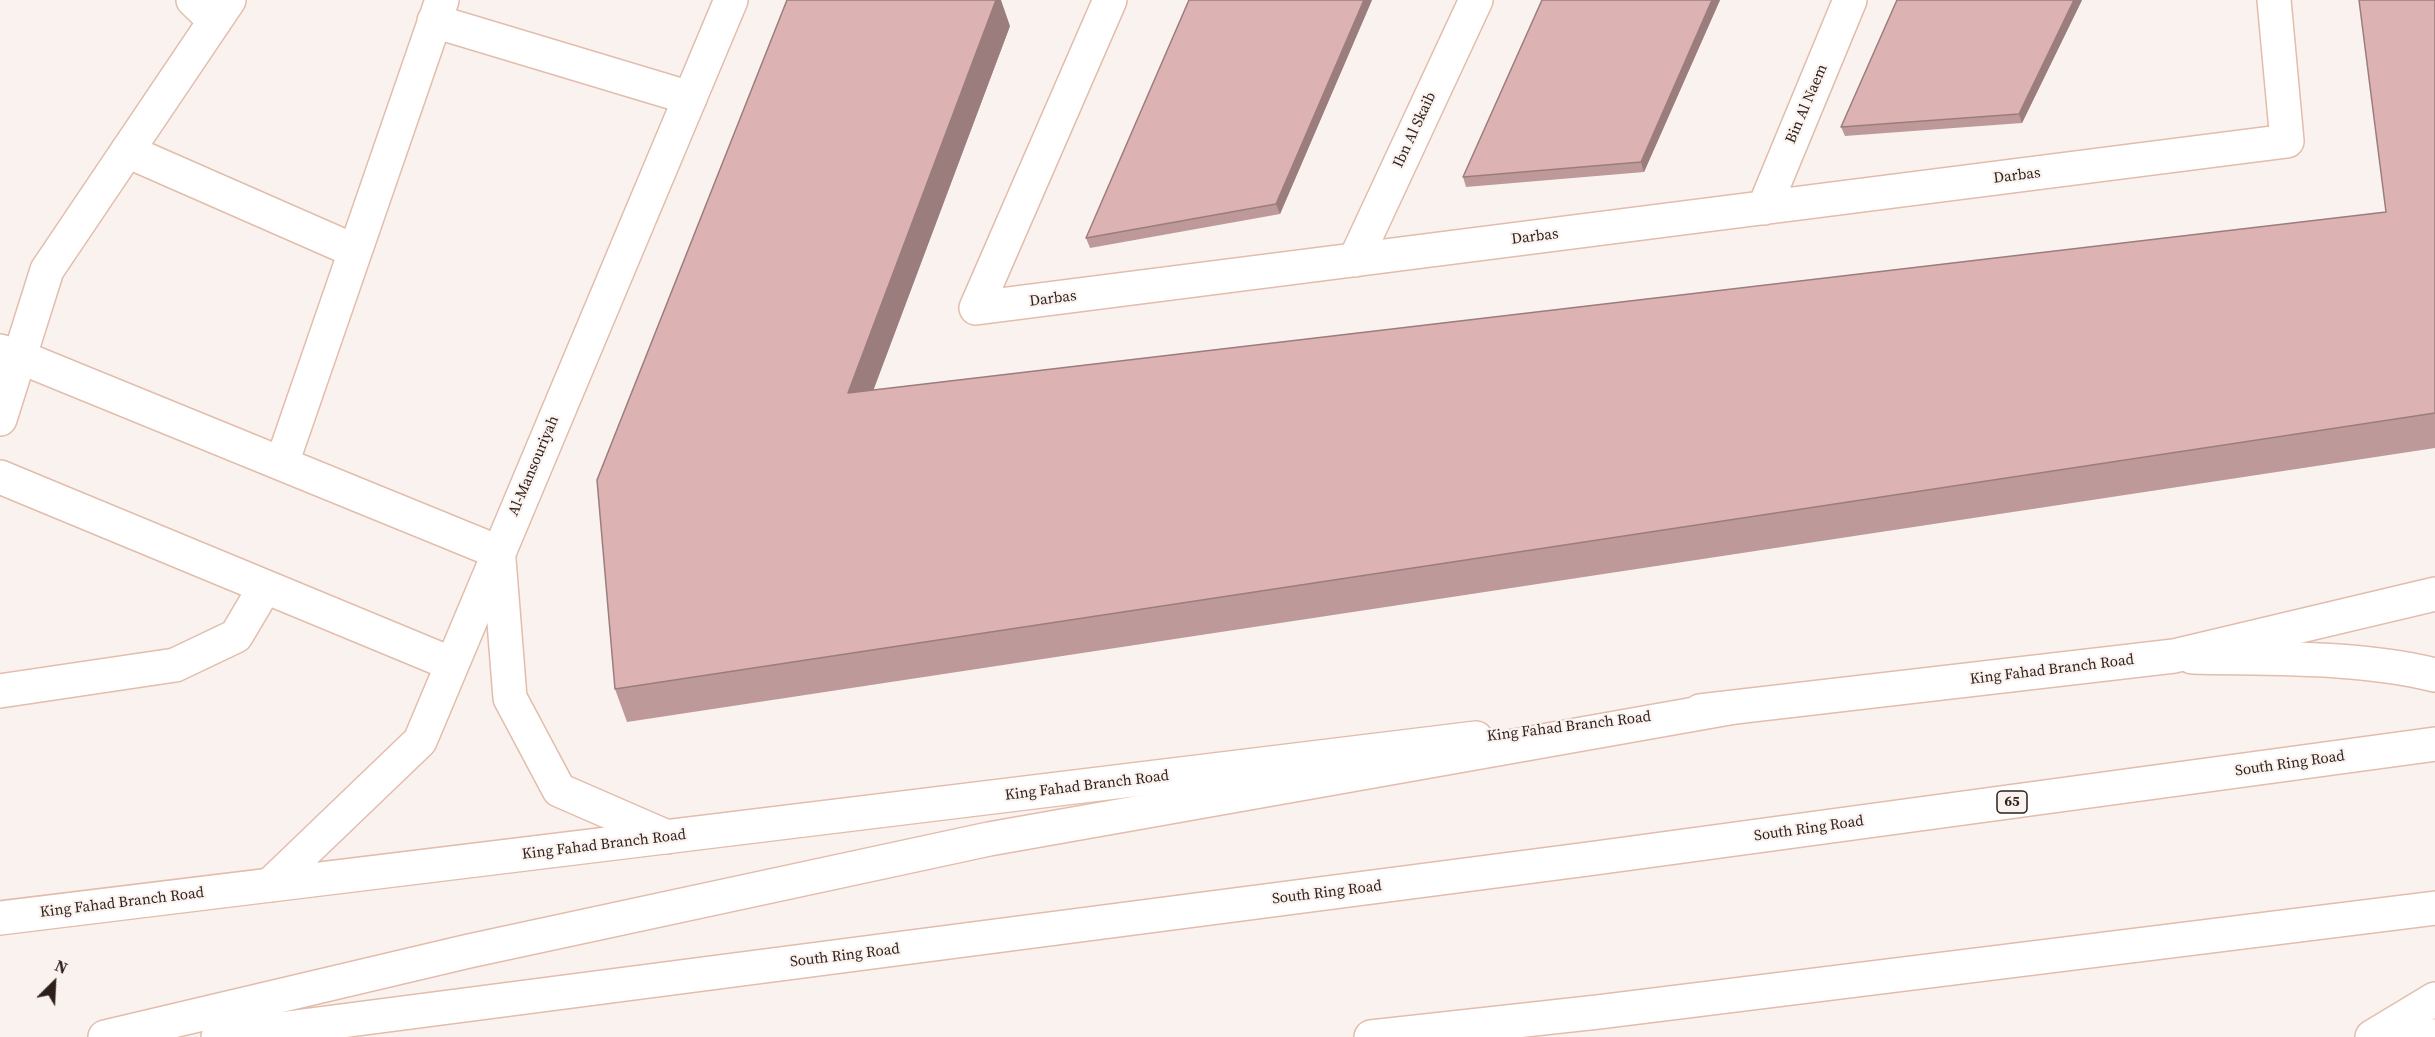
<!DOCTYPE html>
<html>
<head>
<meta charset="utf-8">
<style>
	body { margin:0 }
	#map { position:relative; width:2435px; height:1037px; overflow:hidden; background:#faf2ef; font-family:"Source Serif 4",serif }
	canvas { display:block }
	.north { position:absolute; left:24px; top:953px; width:60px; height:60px; -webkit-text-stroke:4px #faf2ef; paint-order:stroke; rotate:24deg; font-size:16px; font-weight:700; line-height:24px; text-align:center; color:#2d1f19 }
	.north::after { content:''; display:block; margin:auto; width:21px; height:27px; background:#2d1f19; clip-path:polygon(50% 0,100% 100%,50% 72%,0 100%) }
</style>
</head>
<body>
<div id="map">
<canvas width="2435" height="1037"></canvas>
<div class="north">N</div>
</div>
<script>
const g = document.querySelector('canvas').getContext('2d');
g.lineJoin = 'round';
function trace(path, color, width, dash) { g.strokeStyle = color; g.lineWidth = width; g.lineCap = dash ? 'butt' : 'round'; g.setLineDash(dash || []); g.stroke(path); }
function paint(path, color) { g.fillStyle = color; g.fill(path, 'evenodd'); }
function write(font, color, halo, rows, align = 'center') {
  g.font = font + ' "Source Serif 4",serif'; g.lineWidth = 4.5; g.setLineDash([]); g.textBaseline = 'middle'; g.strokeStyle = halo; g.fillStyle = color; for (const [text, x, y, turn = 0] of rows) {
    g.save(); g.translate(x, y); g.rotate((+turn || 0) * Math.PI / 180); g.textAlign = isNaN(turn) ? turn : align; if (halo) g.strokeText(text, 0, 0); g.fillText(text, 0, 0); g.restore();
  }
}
const street = new Path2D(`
	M193 0 215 21
	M1110 0 976 308 2287 141 2274 0
	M434 21 690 98
	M127 151 355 251
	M1764 208 1850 0
	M1355 260 1476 0
	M0 351 20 357 498 552
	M0 419 47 270 229 0
	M282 463 442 0
	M0 477 452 664
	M0 691 175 665 236 636 265 587`);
const secondary = new Path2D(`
	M499 559 510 698 559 790 667 837
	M2192 657C2270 659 2359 656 2435 675
	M270 885 420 741 731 0
	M2372 1037 2435 999`);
const primary = new Path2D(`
	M1700 711 2174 656 2435 594
	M0 918 1476 738
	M2417 1037 2435 1036`);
const highway = new Path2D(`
	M105 1037 469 951 989 839 1729 708
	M218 1037 1588 859 2435 744
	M1371 1037 1598 1012 2435 908`);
const wall = new Path2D(`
	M1372 0 1280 214 1090 248 1086 238Z
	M1542 0H1720L1644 172 1466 187 1463 177Z
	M2082 0 2022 123 1845 136 1841 127Z
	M2435 0V448L627 722 615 689 1010 26 873 390 2386 212Z`);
const shadedWall = new Path2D(`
	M996 0H1001L1010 26 860 426 848 393Z
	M1364 0H1372L1280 214 1276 204Z
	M1712 0H1720L1644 172 1641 162Z
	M2074 0H2082L2022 123 2019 114Z`);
const building = new Path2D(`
	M787 0H996L848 393 2386 212 2359 0H2435V413L615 689 597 480Z
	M1189 0H1364L1276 204 1086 238Z
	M1542 0H1712L1641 162 1463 177Z
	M1897 0H2074L2019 114 1841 127Z`);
const shields = [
	[2012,802,30]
];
const shieldNames = [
	["65",2012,802]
];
const streetNames = [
	["Bin Al Naem",1807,104,-67],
	["Ibn Al Skaib",1415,130,-65],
	["Darbas",2017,176,-7],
	["Darbas",1535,237,-7],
	["Darbas",1053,299,-7],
	["Al-Mansouriyah",534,466,-67],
	["King Fahad Branch Road",2052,670,-7],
	["King Fahad Branch Road",1569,727,-7],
	["South Ring Road",2290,764,-8],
	["King Fahad Branch Road",1087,786,-7],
	["South Ring Road",1809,829,-8],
	["King Fahad Branch Road",604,845,-7],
	["South Ring Road",1327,893,-7],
	["King Fahad Branch Road",122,903,-7],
	["South Ring Road",845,956,-7]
];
trace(street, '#e3bdac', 36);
trace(secondary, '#e3bdac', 36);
trace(primary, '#e3bdac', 36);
trace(highway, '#e3bdac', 36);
trace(street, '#fff', 33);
trace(secondary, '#fff', 33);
trace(primary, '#fff', 33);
trace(highway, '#fff', 33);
paint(wall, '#be999a');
paint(shadedWall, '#9b7d7d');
paint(building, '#ddb2b3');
trace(building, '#9b7d7d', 1.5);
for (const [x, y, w] of shields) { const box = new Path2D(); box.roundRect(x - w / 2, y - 11, w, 22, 4.5); g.fillStyle = '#faf2ef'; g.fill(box); trace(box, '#2d1f19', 1.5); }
write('bold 14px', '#2d1f19', null, shieldNames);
write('15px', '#2d1f19', '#faf2ef', streetNames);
</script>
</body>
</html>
